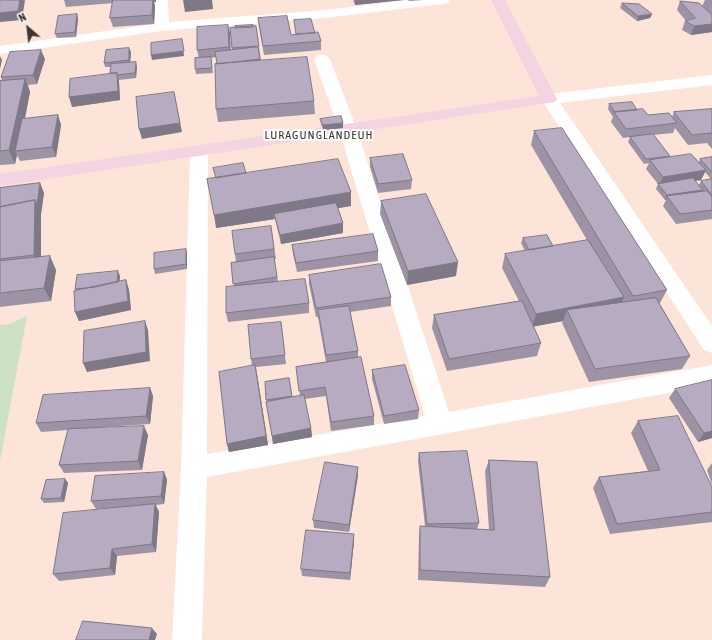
<!DOCTYPE html>
<html>
<head>
<meta charset="utf-8">
<style>
	body { margin:0 }
	#map { position:relative; width:712px; height:640px; overflow:hidden; background:#fce4d8; font-family:"Asap Condensed",sans-serif }
	canvas { display:block }
	.north { position:absolute; left:8px; top:8px; width:40px; height:40px; -webkit-text-stroke:3px #fff; paint-order:stroke; rotate:332deg; font-size:11px; font-weight:700; line-height:16px; text-align:center; color:#3e3430 }
	.north::after { content:''; display:block; margin:auto; width:14px; height:18px; background:#3e3430; clip-path:polygon(50% 0,100% 100%,50% 72%,0 100%) }
</style>
</head>
<body>
<div id="map">
<canvas width="712" height="640"></canvas>
<div class="north">N</div>
</div>
<script>
const g = document.querySelector('canvas').getContext('2d');
g.lineJoin = 'round';
function paint(path, color) { g.fillStyle = color; g.fill(path, 'evenodd'); }
function trace(path, color, width, dash) { g.strokeStyle = color; g.lineWidth = width; g.lineCap = dash ? 'butt' : 'round'; g.setLineDash(dash || []); g.stroke(path); }
function write(font, color, halo, rows, align = 'center') {
  g.font = font + ' "Asap Condensed",sans-serif'; g.lineWidth = 4; g.setLineDash([]); g.textBaseline = 'middle'; g.strokeStyle = halo; g.fillStyle = color; for (const [text, x, y, turn = 0] of rows) {
    g.save(); g.translate(x, y); g.rotate((+turn || 0) * Math.PI / 180); g.textAlign = isNaN(turn) ? turn : align; if (halo) g.strokeText(text, 0, 0); g.fillText(text, 0, 0); g.restore();
  }
}
const green = new Path2D(`
	M27 316 0 461V325L10 324Z`);
const minor = new Path2D(`
	M154 0H168L169 22 324 10 408 0H450L448 3 443 4 324 18 162 31 0 54V46L155 24Z
	M322 54 327 56 330 59 357 130 449 412 712 365V385L207 477 202 640H172L181 468 190 152 193 148 199 147 205 148 208 152 207 454 425 416 339 130 314 59 317 56Z
	M712 75V85L560 103 712 326V353L704 350 541 99 543 96 549 94Z`);
const major = new Path2D(`
	M491 0H505L557 99 555 102 0 186V174L539 96Z`);
const wall = new Path2D(`
	M64 0H156V2H154L155 6 154 24 113 27 110 18 113 3 66 7Z
	M353 0H403L355 5Z
	M408 0H424L409 1Z
	M705 0H712V32L691 35 682 30 685 21H686L677 10 680 1 702 6Z
	M622 3 652 14 650 18 637 21 620 8Z
	M77 14 78 19 76 37 57 38 55 34Z
	M258 18 291 35 296 34 294 20 315 33 321 41V50L264 55 259 27Z
	M228 25 230 34V50H232L230 28 256 26 261 61 314 101 315 114 218 122 216 109 217 64 216 57 211 58 213 73 196 74 195 69 199 58 197 50Z
	M131 52 130 62 137 67 136 78 119 80V82L120 100 72 107 110 73 111 67H105L104 63Z
	M45 59 37 84 28 85 30 92 25 119 58 115 61 125 56 157 20 161 17 155 15 164 0 165V81H2L1 77Z
	M609 104 637 110 648 115 672 117 674 112 712 109V149L707 143 688 145 675 128 673 133 653 135 670 156 669 157 699 162 700 159 712 157V179H711L705 172 701 180 695 181 699 185 701 181 712 179V219L676 224 663 206 666 200H665L656 189 658 184 646 169 649 163 644 164 628 142 630 137 623 138 611 122 613 117 608 109Z
	M320 119 343 123V128L323 130 321 124Z
	M534 131 667 290 660 303H659L690 356 682 369 589 382 562 323 563 321 533 326 541 343 537 356 447 371 432 328 434 315 519 301 502 268 505 254 525 251 521 243 523 238 553 246 587 240 531 145Z
	M370 158 412 180 411 189 378 193 370 167Z
	M246 173 351 206 338 208 343 223V233L281 244 276 223 275 219 216 228Z
	M40 183 44 193 41 214V257L56 270 51 301 0 307V188Z
	M381 201 456 276 407 285 380 214Z
	M271 226 276 259H274L278 281 309 303V313L228 322 226 313 234 286 231 263 236 262 235 254Z
	M292 245 378 251V261L297 272 293 254Z
	M187 254V269L155 274 154 269Z
	M309 275 391 297V306L350 312 358 351V358L374 416V425L331 431 326 396 305 399 311 428 312 437 273 444 267 402 265 382 289 378 292 397 300 396 296 367 326 362 318 317H316L309 284Z
	M120 276 119 282 126 280 129 290 131 310 79 321 75 312 76 291 75 289Z
	M281 322 286 364 256 367 268 445 229 452 227 444 252 366 251 359Z
	M372 370 419 410 418 419 384 424 372 379Z
	M150 388 153 396 150 424 89 428 148 435 142 470 64 473 59 465 68 430 41 432 36 423Z
	M675 389 712 438 698 442 669 398Z
	M638 421 712 487V522L610 534 593 488 599 477 648 471 631 433Z
	M419 453 479 523 477 529 489 530 485 471 489 460 550 577 545 587 418 580 419 536 420 526H425L418 461Z
	M712 463V485L707 470Z
	M164 472 167 480 164 504 156 505 159 512 156 552 117 556 115 575 59 581 53 574 124 507 96 509 91 501Z
	M358 475 349 532 314 528 313 520Z
	M65 479 68 483 64 502 44 503 41 499Z
	M354 541 350 580 302 576 301 569Z`);
const shadedWall = new Path2D(`
	M20 0H25L22 20 0 22V13Z
	M115 0H156V2H154L155 6 154 24 152 15Z
	M183 0H212L213 9 185 12Z
	M355 0H403L355 5Z
	M77 14 78 19 76 37 75 32Z
	M652 14 650 18 637 21 638 16Z
	M712 24V32L691 35 694 26Z
	M228 25 230 34 231 56 229 47Z
	M182 39 184 56 152 60 151 55Z
	M129 48 131 52 130 65 129 60Z
	M41 50 45 59 37 84 33 75Z
	M0 56 2 60 0 69Z
	M136 62 137 67 136 78 135 73Z
	M117 73 119 82 120 100 72 107 69 97Z
	M25 79 30 92 18 151H15L17 155 15 164 9 150Z
	M174 92 182 132 142 139 139 129Z
	M58 115 61 125 56 157 52 147Z
	M343 123V128L323 130V125Z
	M706 170 701 180 659 186 663 177Z
	M40 183 44 193 41 214V268L34 255 35 200Z
	M703 190 700 195 667 196 666 200H665L667 195Z
	M351 192V206L276 219 274 214 275 219 216 228 214 215Z
	M343 223V233L281 244 280 235Z
	M186 249 187 254V269L186 264Z
	M50 256 56 270 51 301 44 288Z
	M458 262 456 276 407 285 408 271Z
	M118 271 120 276 119 289 117 284Z
	M126 280 129 290 131 310 79 321 75 312Z
	M624 297 618 310H567L563 321 532 327 536 314Z
	M145 321 148 330 150 361 87 372 83 363Z
	M257 374 268 445 229 452 227 444Z
	M150 388 153 396 150 424 146 416Z
	M144 426 148 435 142 470 138 461Z
	M311 428 312 437 273 444 272 436Z
	M712 431V438L698 442 704 433Z
	M358 467V475L349 532V525Z
	M164 472 167 480 164 504 161 496Z
	M65 479 68 483 64 502 61 498Z
	M155 504 159 512 156 552 152 544Z
	M354 534V541L350 580V573Z
	M112 549 117 556 115 575 110 568Z
	M152 628 157 634 155 640H149Z`);
const building = new Path2D(`
	M0 0H20L18 11 0 13Z
	M113 0H153L152 15 110 18Z
	M680 1 699 3 712 15V24L694 26 685 21 695 18Z
	M622 3 639 4 652 14 638 16Z
	M77 14 75 32 55 34 58 16Z
	M287 16 291 35 318 32 321 41 263 46 258 18Z
	M311 19 315 33 296 34 294 20Z
	M228 25 229 47 197 50V27Z
	M253 25V27L235 28V26Z
	M256 26 259 46 232 48 230 28Z
	M182 39 184 51 151 55V43Z
	M258 47 260 59 217 64 215 52Z
	M129 48V60L104 63 106 50Z
	M41 50 33 75 1 77 10 52Z
	M211 57 212 68 195 69V58Z
	M307 57 314 101 216 109 215 64Z
	M136 62 135 73 117 75V73H110L111 64Z
	M117 73 118 91 69 97 70 79Z
	M25 79 9 150 0 151V81Z
	M174 92 180 123 139 129 136 97Z
	M632 102 637 110 615 112 609 104Z
	M643 109 648 115 669 113 677 123 626 129 614 112Z
	M712 109V134L711 133 692 135 674 112Z
	M58 115 52 147 15 151 22 119Z
	M341 116 343 123 323 125 320 119Z
	M562 128 667 290 633 296 534 131Z
	M653 134 670 156 646 159 630 137Z
	M403 154 412 180 378 184 370 158Z
	M691 154 706 170 663 177 650 160Z
	M712 157V172L700 159Z
	M338 159 351 192 214 215 207 179Z
	M243 163 246 173 216 178 213 168Z
	M693 178 703 190 667 195 658 184Z
	M712 179V195L701 181Z
	M40 183 37 204 35 200 0 207V188Z
	M707 191 712 197V210L680 214 667 196Z
	M426 194 458 262 408 271 381 201Z
	M35 200 34 255 0 259V207Z
	M336 203 343 223 280 235 274 214Z
	M271 226 274 249 235 254 232 231Z
	M373 234 378 251 296 263 292 245Z
	M547 235 553 246 529 250 523 238Z
	M588 240 624 297 536 314 505 254Z
	M186 249V264L154 269V253Z
	M50 256 44 288 0 293V261Z
	M274 257 277 277 233 284 231 263Z
	M381 264 391 297 316 308 309 275Z
	M118 271 117 282 95 287 75 289 77 275Z
	M305 279 309 303 226 313V287Z
	M126 280 128 301 75 312 74 291Z
	M656 298 690 356 595 369 567 310Z
	M522 301 541 343 449 359 434 315Z
	M349 306 358 351 326 355 318 310Z
	M145 321 146 352 83 363 84 331Z
	M281 322 285 355 251 359 248 325Z
	M361 357 374 416 331 422 325 387 299 391 296 367Z
	M255 365 266 436 227 444 219 372Z
	M405 365 419 410 384 416 372 370Z
	M289 378 292 396 266 400 265 382Z
	M712 380V431L704 433 675 389Z
	M150 388 146 416 36 423 43 395Z
	M304 395 311 428 272 436 266 402Z
	M678 416 712 487V512L617 524 599 477 660 470 638 421Z
	M144 426 138 461 59 465 68 429Z
	M467 451 479 523 427 524 419 453Z
	M489 460 537 462 550 577 420 570V526L494 530Z
	M325 462 358 467 349 525 313 520Z
	M164 472 161 496 91 501 95 476Z
	M65 479 61 498 41 499 46 480Z
	M155 504 152 544 112 549 110 568 53 574 63 513Z
	M306 530 354 534 350 573 301 569Z
	M83 621 152 628 149 640H76Z`);
const farQuarternames = [
	["LURAGUNGLANDEUH",319,135]
];
paint(green, '#cde1c5');
paint(minor, '#fff');
paint(major, '#f5d4e1');
paint(wall, '#9d93a5');
paint(shadedWall, '#7f7886');
paint(building, '#b6abc0');
trace(building, '#7f7886', 1);
g.letterSpacing = '1px';
write('12px', '#3e3430', '#fff', farQuarternames);
g.letterSpacing = '0px';
</script>
</body>
</html>
